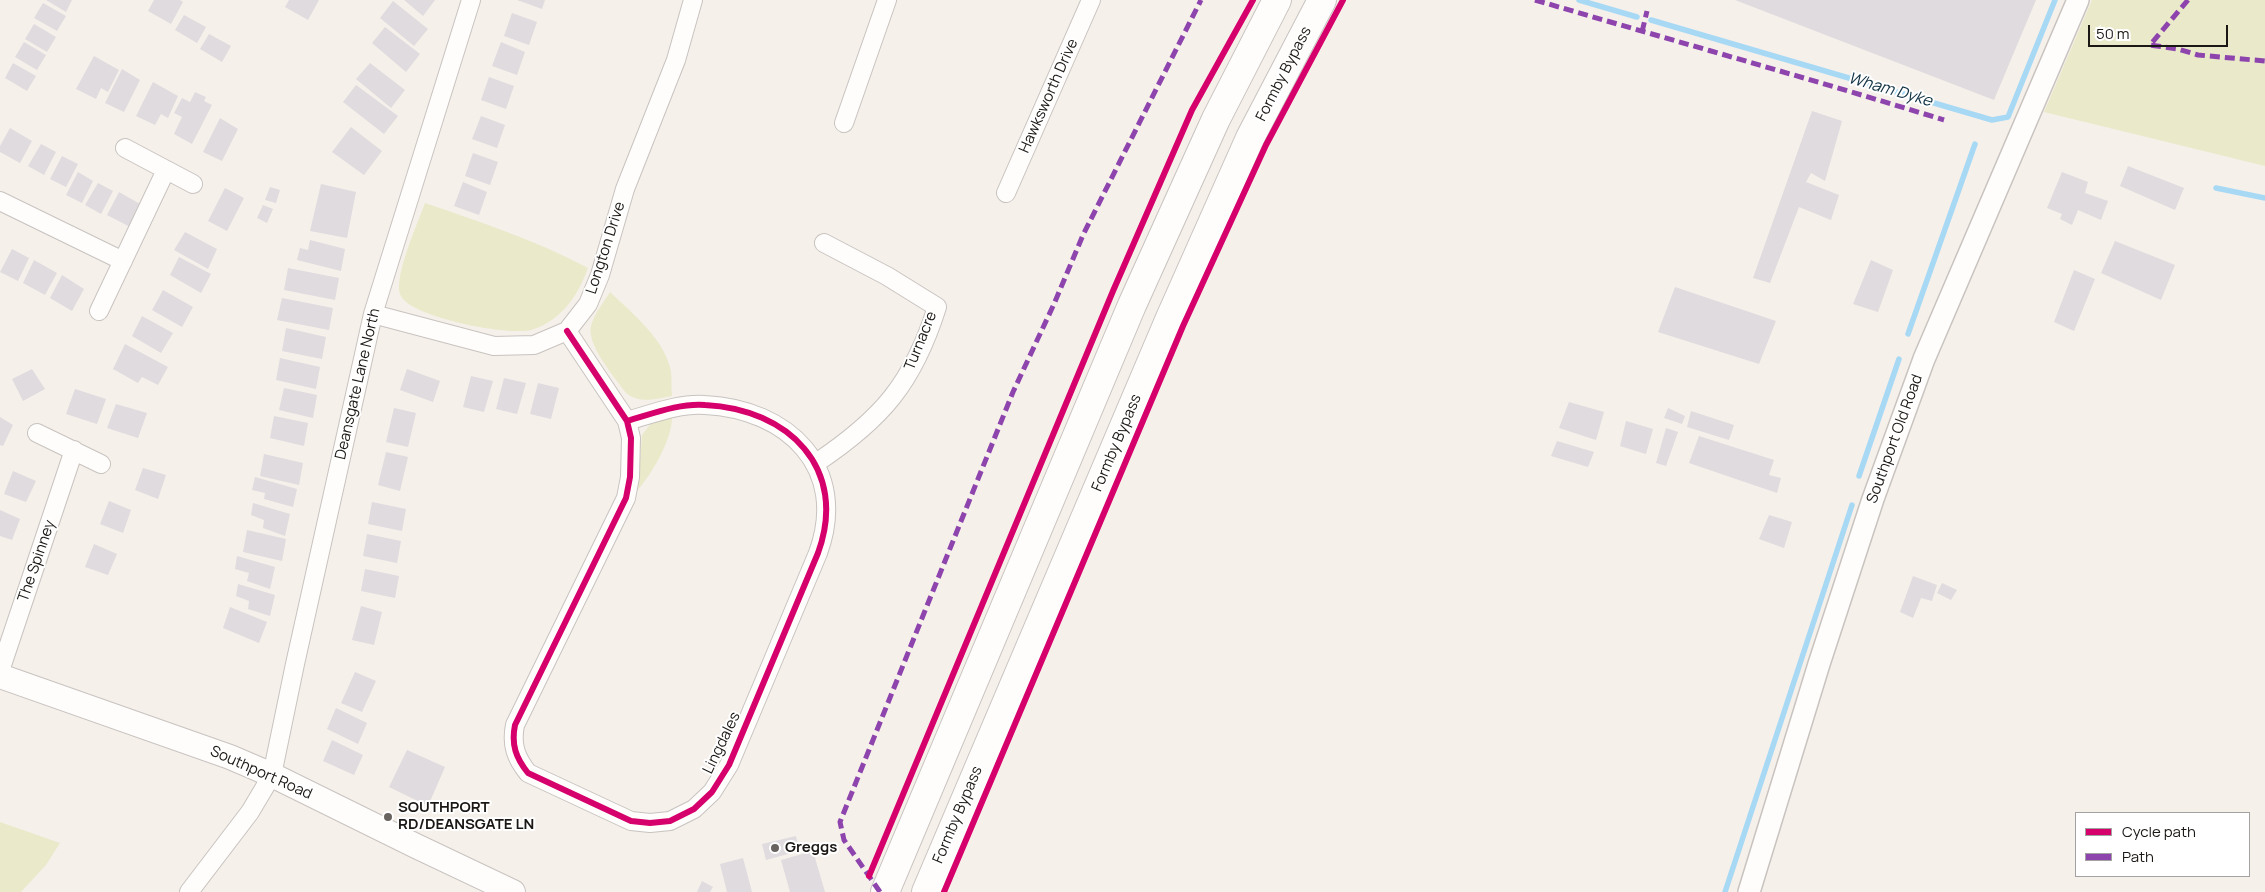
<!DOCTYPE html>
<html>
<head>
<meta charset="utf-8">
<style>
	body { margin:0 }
	#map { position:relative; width:2265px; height:892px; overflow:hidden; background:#f6f0eb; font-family:Manrope,sans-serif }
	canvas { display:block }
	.legend { position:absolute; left:2075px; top:812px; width:175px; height:65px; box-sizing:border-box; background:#fff; border:1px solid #a4a2a1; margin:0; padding:6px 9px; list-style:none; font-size:15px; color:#1b1714 }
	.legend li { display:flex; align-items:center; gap:10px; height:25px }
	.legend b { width:25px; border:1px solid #a4a2a1 }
	.scale { position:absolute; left:2088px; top:25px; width:140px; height:22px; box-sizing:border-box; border:2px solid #1b1714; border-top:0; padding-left:6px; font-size:15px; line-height:18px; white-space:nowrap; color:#1b1714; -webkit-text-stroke:4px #fff; paint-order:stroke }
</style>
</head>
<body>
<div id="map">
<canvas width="2265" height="892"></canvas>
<ul class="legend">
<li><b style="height:6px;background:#d6006c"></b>Cycle path</li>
<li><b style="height:6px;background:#8e44ad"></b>Path</li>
</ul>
<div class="scale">50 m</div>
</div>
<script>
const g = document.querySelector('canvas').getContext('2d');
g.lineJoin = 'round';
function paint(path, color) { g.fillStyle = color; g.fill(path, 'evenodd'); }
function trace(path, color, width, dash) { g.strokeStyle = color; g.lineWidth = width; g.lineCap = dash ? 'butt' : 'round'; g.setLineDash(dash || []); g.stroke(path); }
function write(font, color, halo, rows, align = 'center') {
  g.font = font + ' Manrope,sans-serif'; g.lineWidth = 4; g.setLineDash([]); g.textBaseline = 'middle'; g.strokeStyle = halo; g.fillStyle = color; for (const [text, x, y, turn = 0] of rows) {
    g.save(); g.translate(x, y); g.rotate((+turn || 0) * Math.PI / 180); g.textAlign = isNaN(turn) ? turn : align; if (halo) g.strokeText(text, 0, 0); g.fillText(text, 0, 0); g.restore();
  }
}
const green = new Path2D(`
	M2092 0H2265V166L2044 112Z
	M425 203C480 222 536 240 588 268 578 296 561 321 531 330 508 336 407 317 400 294 394 276 418 222 425 203Z
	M610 292C632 313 666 340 671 372 672 380 671 388 672 396 655 399 640 404 626 393 615 378 586 344 591 326 594 314 604 302 610 292Z
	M672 416C673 439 650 478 634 494L639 476 642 435 651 423Z
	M0 822 60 843 46 865 21 892H0Z`);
const stream = new Path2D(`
	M1579 0 1637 17
	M1651 20 1992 120 2008 117 2055 0
	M2216 188 2265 198
	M1908 334 1975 144
	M1859 476 1899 359
	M1725 892 1852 505`);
const building = new Path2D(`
	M46 0H72L66 12Z
	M154 0H180L183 2 171 24 148 11Z
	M289 0H319L308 20 285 7Z
	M404 0H435L423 16Z
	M517 0H545L542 9Z
	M1735 0H2036L1994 100Z
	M393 1 428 29 414 46 380 18Z
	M43 3 66 16 57 31 34 18Z
	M512 13 537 22 529 45 504 36Z
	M184 15 206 27 197 43 175 30Z
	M34 24 56 37 47 52 25 39Z
	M385 27 420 54 406 72 372 43Z
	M209 34 231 46 222 62 200 49Z
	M24 42 46 55 37 70 15 57Z
	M501 42 525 52 517 75 492 66Z
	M94 56 119 70 108 92 101 88 96 99 76 89Z
	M13 63 36 76 27 91 5 78Z
	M370 63 405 90 391 108 356 79Z
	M122 69 140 80 124 112 105 103Z
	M489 77 514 86 506 109 481 100Z
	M153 82 178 96 168 118 161 114 155 125 136 116Z
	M356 85 398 116 384 134 343 102Z
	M195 92 206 97 204 101 212 105 192 144 174 134 182 117 174 113 182 98 190 102Z
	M1812 111 1842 121 1825 181 1811 173 1806 182 1839 195 1831 220 1799 207 1770 283 1753 278Z
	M481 116 505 125 497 148 472 139Z
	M220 118 238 129 222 161 203 152Z
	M351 127 382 151 364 175 332 152Z
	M10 128 32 141 20 163 0 152V146Z
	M41 144 56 152 44 175 28 166Z
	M473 153 498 162 490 185 465 176Z
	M62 156 78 164 66 187 50 179Z
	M2128 166 2184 188 2175 210 2120 186Z
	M78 172 93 181 82 203 66 195Z
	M2062 172 2088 182 2085 193 2108 201 2101 220 2078 210 2072 225 2060 219 2062 214 2047 208Z
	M463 182 487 192 479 215 454 206Z
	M98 183 113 191 101 214 85 205Z
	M321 184 356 192 347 238 310 231Z
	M270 187 280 190 276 203 265 200Z
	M225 188 244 198 227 231 208 221Z
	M119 192 142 205 130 227 107 215Z
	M263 205 273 209 267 223 257 218Z
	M185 232 217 249 208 269 174 250Z
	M310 240 345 249 341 271 297 260 300 248 308 250Z
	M2115 241 2175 265 2161 300 2101 273Z
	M12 249 29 258 18 281 0 272Z
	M179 257 211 274 201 293 170 275Z
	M34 260 57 273 45 295 23 283Z
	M1871 260 1893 270 1878 312 1853 304Z
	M288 268 339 278 335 300 284 290Z
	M2074 270 2095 279 2074 331 2054 322Z
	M62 275 84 289 72 311 50 298Z
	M1675 287 1776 321 1759 364 1658 332Z
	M163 290 193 307 182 327 152 310Z
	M282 298 333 308 329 330 277 320Z
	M142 316 173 333 161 353 132 336Z
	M286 328 326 337 322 359 282 351Z
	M125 344 168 367 158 385 142 377 138 383 113 369Z
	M280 358 320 367 316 389 276 380Z
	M32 369 45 389 23 401 12 379Z
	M407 369 440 381 433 402 400 390Z
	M471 376 493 381 484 412 463 407Z
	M504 378 526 383 517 414 496 409Z
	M538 383 559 388 551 419 530 414Z
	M284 388 317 395 313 418 279 410Z
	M75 389 106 399 97 424 66 414Z
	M1569 402 1604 412 1596 440 1559 428Z
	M116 404 147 413 138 438 107 428Z
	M394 408 416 413 408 447 386 442Z
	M1668 408 1685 416 1682 424 1664 418Z
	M1691 411 1734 425 1729 440 1687 427Z
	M274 416 308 423 304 446 270 438Z
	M0 417 13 425 3 446 0 445Z
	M1626 421 1653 429 1646 454 1620 446Z
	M1666 428 1678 432 1666 466 1656 463Z
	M1699 436 1774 460 1769 475 1781 478 1777 493 1689 463Z
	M1557 441 1594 452 1588 467 1551 456Z
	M386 452 408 457 400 491 378 485Z
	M264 454 303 463 299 485 260 476Z
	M143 468 166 475 158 499 135 490Z
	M13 471 36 481 26 502 4 494Z
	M255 477 297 489 293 507 264 499 265 493 252 490Z
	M109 501 131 510 123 533 100 524Z
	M372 502 406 509 402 531 368 524Z
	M253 503 290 514 285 536 263 528 264 520 251 515Z
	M0 510 20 519 12 540 0 536Z
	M1769 515 1792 522 1784 548 1759 539Z
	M247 530 286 539 282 561 243 552Z
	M367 534 401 541 397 563 363 556Z
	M94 544 117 554 108 575 85 567Z
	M237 556 275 567 270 589 247 581 249 573 235 569Z
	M365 569 399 576 395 598 361 591Z
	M1913 576 1937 585 1932 601 1921 598 1913 618 1900 612Z
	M1942 583 1957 590 1951 600 1937 593Z
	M238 584 275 595 270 616 248 609 249 601 236 596Z
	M361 606 382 612 374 645 352 640Z
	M230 607 267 622 259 643 223 628Z
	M355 672 376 681 362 712 341 703Z
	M336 708 367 723 358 744 327 729Z
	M332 740 363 755 354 775 323 761Z
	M407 750 445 767 428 806 389 787Z
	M796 836 799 851 766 860 762 844Z
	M813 851 825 892H790L781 860Z
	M743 858 752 892H727L720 864Z
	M702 881 713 887 710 892H697Z`);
const minor = new Path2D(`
	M844 123 887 0
	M125 148 193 184
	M1006 193 1091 0
	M0 201 123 261
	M99 311 166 170
	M373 314 494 346 534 345 567 331 588 304 600 275 625 189 676 60 693 0
	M567 331 627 421 631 438 630 477 626 498 515 725C511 745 516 758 528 773L631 821 650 823 670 821 694 809 712 792 729 765 818 553C849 468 788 409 705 405 679 403 652 414 627 421
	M37 433 101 464
	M816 463C882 419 913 383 937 307L887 276 824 243
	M0 671 74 450
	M189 892 250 812 272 775 295 664 373 314 471 0`);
const tertiary = new Path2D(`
	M1749 892 1819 664 1873 499 1924 359 2078 0`);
const secondary = new Path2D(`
	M0 676 230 757 272 775 416 846 513 892`);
const trunk = new Path2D(`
	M885 892 1132 305 1216 119 1277 0
	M926 892 1170 318 1250 138 1322 0`);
const quiet = new Path2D(`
	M1535 0C1671 40 1808 78 1944 120
	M2188 0 2150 45 2178 49 2198 55 2265 61
	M1642 32 1647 11
	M880 892 844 840 840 822 1013 392 1054 304 1083 235 1201 0`);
const cycleway = new Path2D(`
	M567 331 627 421 631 438 630 477 626 498 515 725C511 745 516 758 528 773L631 821 650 823 670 821 694 809 712 792 729 765 818 553C849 468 788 409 705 405 679 403 652 414 627 421
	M869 876 1113 291 1192 110 1253 0
	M944 892 1183 326 1266 145 1343 0`);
const markers = [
	[388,817,5,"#68635f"],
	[775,848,5,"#68635f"]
];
const streetNames = [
	["Formby Bypass",1284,74,-63],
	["Hawksworth Drive",1049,96,-66],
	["Longton Drive",606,248,-72],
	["Turnacre",921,341,-68],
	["Deansgate Lane North",358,384,-77],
	["Southport Old Road",1895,439,-70],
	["Formby Bypass",1117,443,-67],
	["The Spinney",37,561,-71],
	["Lingdales",722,743,-64],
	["Southport Road",261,773,24],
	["Formby Bypass",958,815,-67]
];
const poiNames = [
	["SOUTHPORT",398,808],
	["RD/DEANSGATE LN",398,825],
	["Greggs",785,848]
];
const waterNames = [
	["Wham Dyke",1890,90,16]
];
paint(green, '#eae9ca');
trace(stream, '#a8d9f4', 5.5);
paint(building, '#dfdbde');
trace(minor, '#c8c3bf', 20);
trace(tertiary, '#c8c3bf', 24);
trace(secondary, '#c8c3bf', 26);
trace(trunk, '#c8c3bf', 30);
trace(minor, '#fefdfc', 18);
trace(tertiary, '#fefdfc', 21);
trace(secondary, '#fefdfc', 24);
trace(trunk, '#fefdfc', 28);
trace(quiet, '#8e44ad', 5, [10, 5]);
trace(cycleway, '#d6006c', 6);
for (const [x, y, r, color] of markers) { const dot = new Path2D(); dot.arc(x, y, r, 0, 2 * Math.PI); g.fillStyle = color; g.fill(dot); trace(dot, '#fff', 2); }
write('15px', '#1b1714', '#fff', streetNames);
write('bold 15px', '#1b1714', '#fff', poiNames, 'left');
write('italic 16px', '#113243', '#fff', waterNames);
</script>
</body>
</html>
